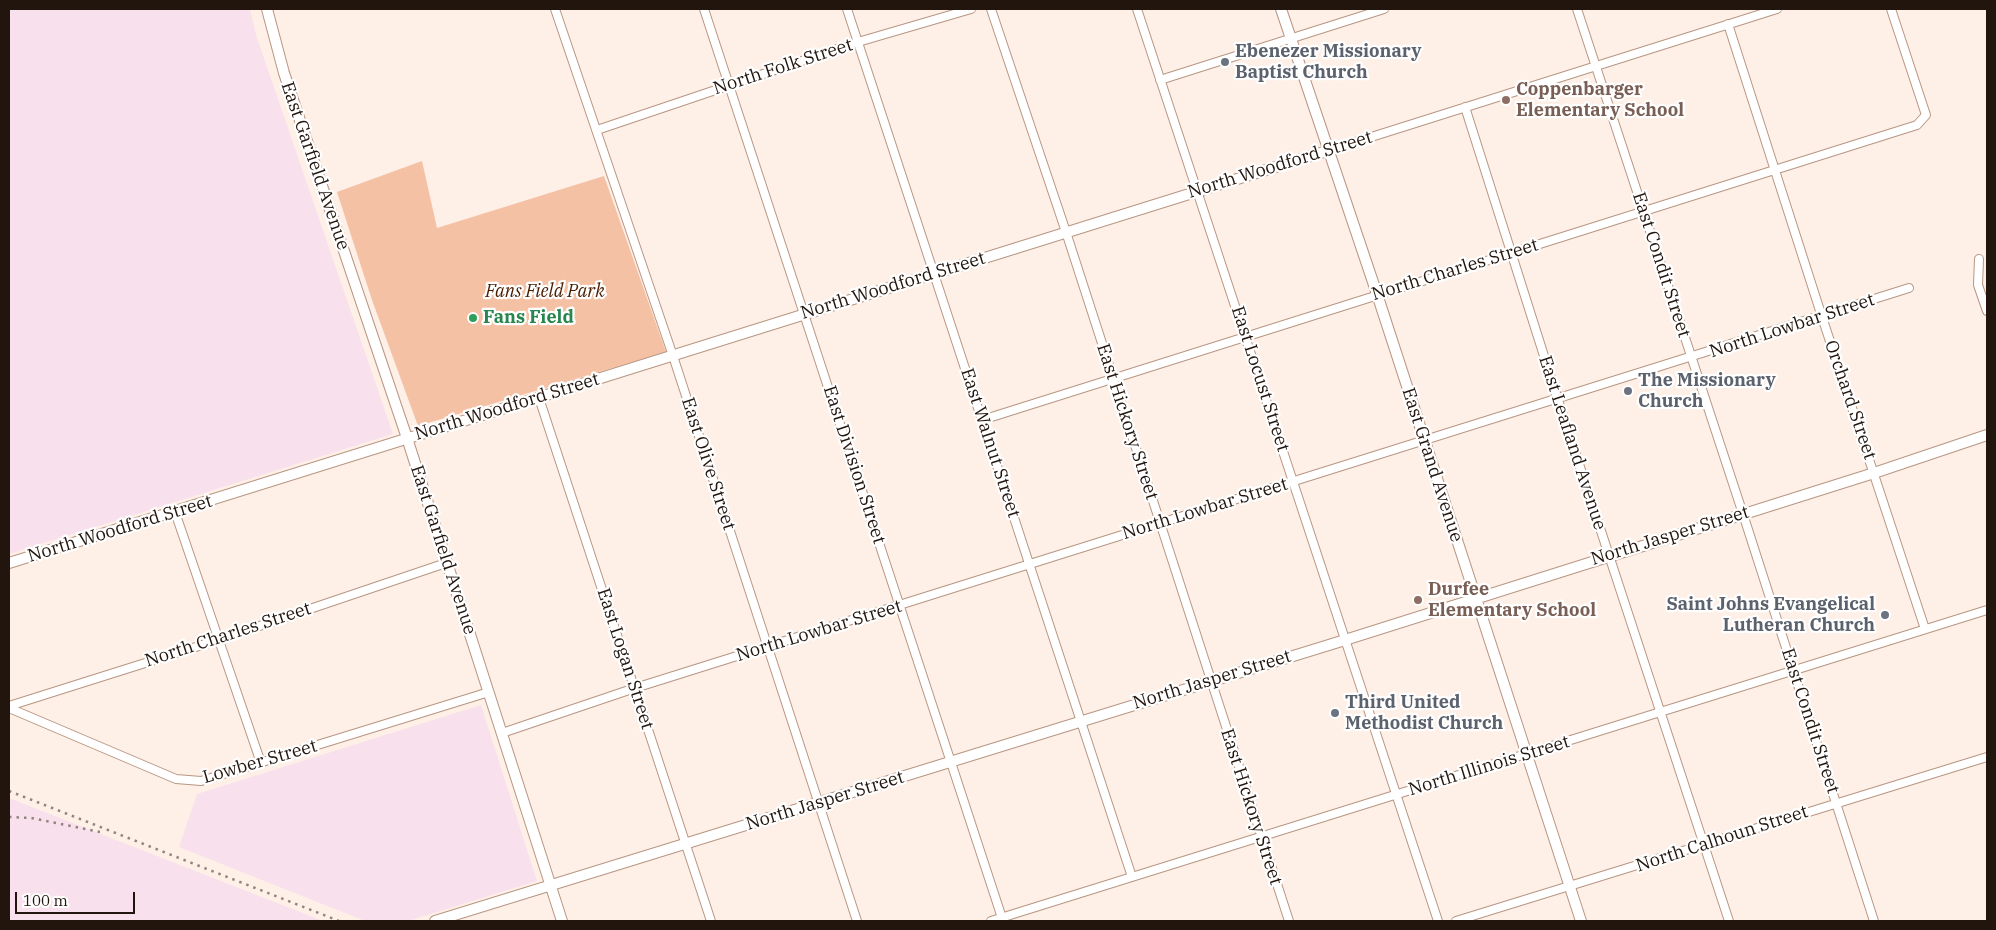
<!DOCTYPE html>
<html>
<head>
<meta charset="utf-8">
<style>
	body { margin:0 }
	#map { position:relative; width:1996px; height:930px; overflow:hidden; background:#feefe7; font-family:"IBM Plex Serif",serif }
	canvas { display:block }
	.frame { position:absolute; inset:0; border:10px solid #22150e; pointer-events:none }
	.scale { position:absolute; left:15px; top:892px; width:120px; height:22px; box-sizing:border-box; border:2px solid #22150e; border-top:0; padding-left:6px; font-size:15px; line-height:18px; white-space:nowrap; color:#22150e; -webkit-text-stroke:4px #fff; paint-order:stroke }
</style>
</head>
<body>
<div id="map">
<canvas width="1996" height="930"></canvas>
<div class="frame"></div>
<div class="scale">100 m</div>
</div>
<script>
const g = document.querySelector('canvas').getContext('2d');
g.lineJoin = 'round';
function paint(path, color) { g.fillStyle = color; g.fill(path, 'evenodd'); }
function trace(path, color, width, dash) { g.strokeStyle = color; g.lineWidth = width; g.lineCap = dash ? 'butt' : 'round'; g.setLineDash(dash || []); g.stroke(path); }
function write(font, color, halo, rows, align = 'center') {
  g.font = font + ' "IBM Plex Serif",serif'; g.lineWidth = 4.5; g.setLineDash([]); g.textBaseline = 'middle'; g.strokeStyle = halo; g.fillStyle = color; for (const [text, x, y, turn = 0] of rows) {
    g.save(); g.translate(x, y); g.rotate((+turn || 0) * Math.PI / 180); g.textAlign = isNaN(turn) ? turn : align; if (halo) g.strokeText(text, 0, 0); g.fillText(text, 0, 0); g.restore();
  }
}
const industrial = new Path2D(`
	M9 9H250L256 35 393 434 9 554Z
	M481 705 537 881 408 921H365L179 847 197 794Z
	M9 798 323 921H9Z`);
const green = new Path2D(`
	M422 161 437 228 604 176 666 352 418 426 372 300 337 192Z`);
const minor = new Path2D(`
	M555 9 673 356 857 921
	M704 9 1003 921
	M847 9 1132 877
	M991 9 1066 232 1289 921
	M1137 9 1438 921
	M1577 9 1743 514 1874 921
	M1728 24 1822 317 1925 629
	M1160 80 1384 9
	M1465 107 1558 400 1729 921
	M597 130 858 42 971 9
	M1330 150 1777 9
	M1979 259 1978 285 1987 311
	M539 398 711 921
	M982 420 1917 125 1926 115 1891 9
	M175 512 261 763
	M9 706 218 640 446 563
	M9 708 176 779 201 781 489 692
	M502 733 635 688 1909 288
	M991 921 1987 610
	M1456 921 1987 757`);
const tertiary = new Path2D(`
	M267 9 284 73 407 438 562 921
	M1281 9 1377 294 1581 921
	M9 563 1330 150
	M435 921 1345 640 1874 473 1987 435`);
const rail = new Path2D(`
	M9 791 339 921
	M9 817 31 818 100 832`);
const markers = [
	[1225,62,5,"#6b7280"],
	[1506,100,5,"#8d6e63"],
	[473,318,5,"#2e9e5b"],
	[1628,391,5,"#6b7280"],
	[1418,600,5,"#8d6e63"],
	[1885,615,5,"#6b7280"],
	[1335,713,5,"#6b7280"]
];
const worshipNames = [
	["Ebenezer Missionary",1235,52],
	["Baptist Church",1235,73],
	["The Missionary",1638,381],
	["Church",1638,402],
	["Saint Johns Evangelical",1875,605,"right"],
	["Lutheran Church",1875,626,"right"],
	["Third United",1345,703],
	["Methodist Church",1345,724]
];
const streetNames = [
	["North Folk Street",783,67,-18],
	["North Woodford Street",1280,165,-17],
	["East Garfield Avenue",315,166,71],
	["East Condit Street",1661,265,72],
	["North Charles Street",1455,270,-17],
	["North Woodford Street",893,286,-17],
	["North Lowbar Street",1792,326,-18],
	["East Locust Street",1260,379,72],
	["Orchard Street",1850,400,71],
	["North Woodford Street",507,407,-17],
	["East Hickory Street",1127,422,72],
	["East Walnut Street",990,443,72],
	["East Leafland Avenue",1572,443,72],
	["East Olive Street",708,464,72],
	["East Division Street",854,465,72],
	["East Grand Avenue",1432,465,72],
	["North Lowbar Street",1205,509,-17],
	["North Woodford Street",120,529,-17],
	["North Jasper Street",1670,536,-17],
	["East Garfield Avenue",443,550,72],
	["North Lowbar Street",819,631,-17],
	["North Charles Street",228,635,-18],
	["East Logan Street",625,659,72],
	["North Jasper Street",1212,680,-17],
	["East Condit Street",1810,721,72],
	["Lowber Street",260,762,-16],
	["North Illinois Street",1489,766,-17],
	["North Jasper Street",825,801,-17],
	["East Hickory Street",1251,807,72],
	["North Calhoun Street",1722,839,-18]
];
const educationNames = [
	["Coppenbarger",1516,90],
	["Elementary School",1516,111],
	["Durfee",1428,590],
	["Elementary School",1428,611]
];
const parkNames = [
	["Fans Field Park",545,292]
];
const leisureNames = [
	["Fans Field",483,318]
];
paint(industrial, '#f8e1ec');
paint(green, '#f5c1a4');
trace(minor, '#b89682', 10);
trace(tertiary, '#b89682', 12);
trace(minor, '#fff', 8);
trace(tertiary, '#fff', 10);
trace(rail, '#93857e', 2.5, [2.5, 5]);
for (const [x, y, r, color] of markers) { const dot = new Path2D(); dot.arc(x, y, r, 0, 2 * Math.PI); g.fillStyle = color; g.fill(dot); trace(dot, '#fff', 2); }
write('bold 18px', '#5b616d', '#fff', worshipNames, 'left');
write('18px', '#22150e', '#fff', streetNames);
write('bold 18px', '#785e54', '#fff', educationNames, 'left');
write('italic 18px', '#491d00', '#fff', parkNames);
write('bold 18px', '#27864d', '#fff', leisureNames, 'left');
</script>
</body>
</html>
